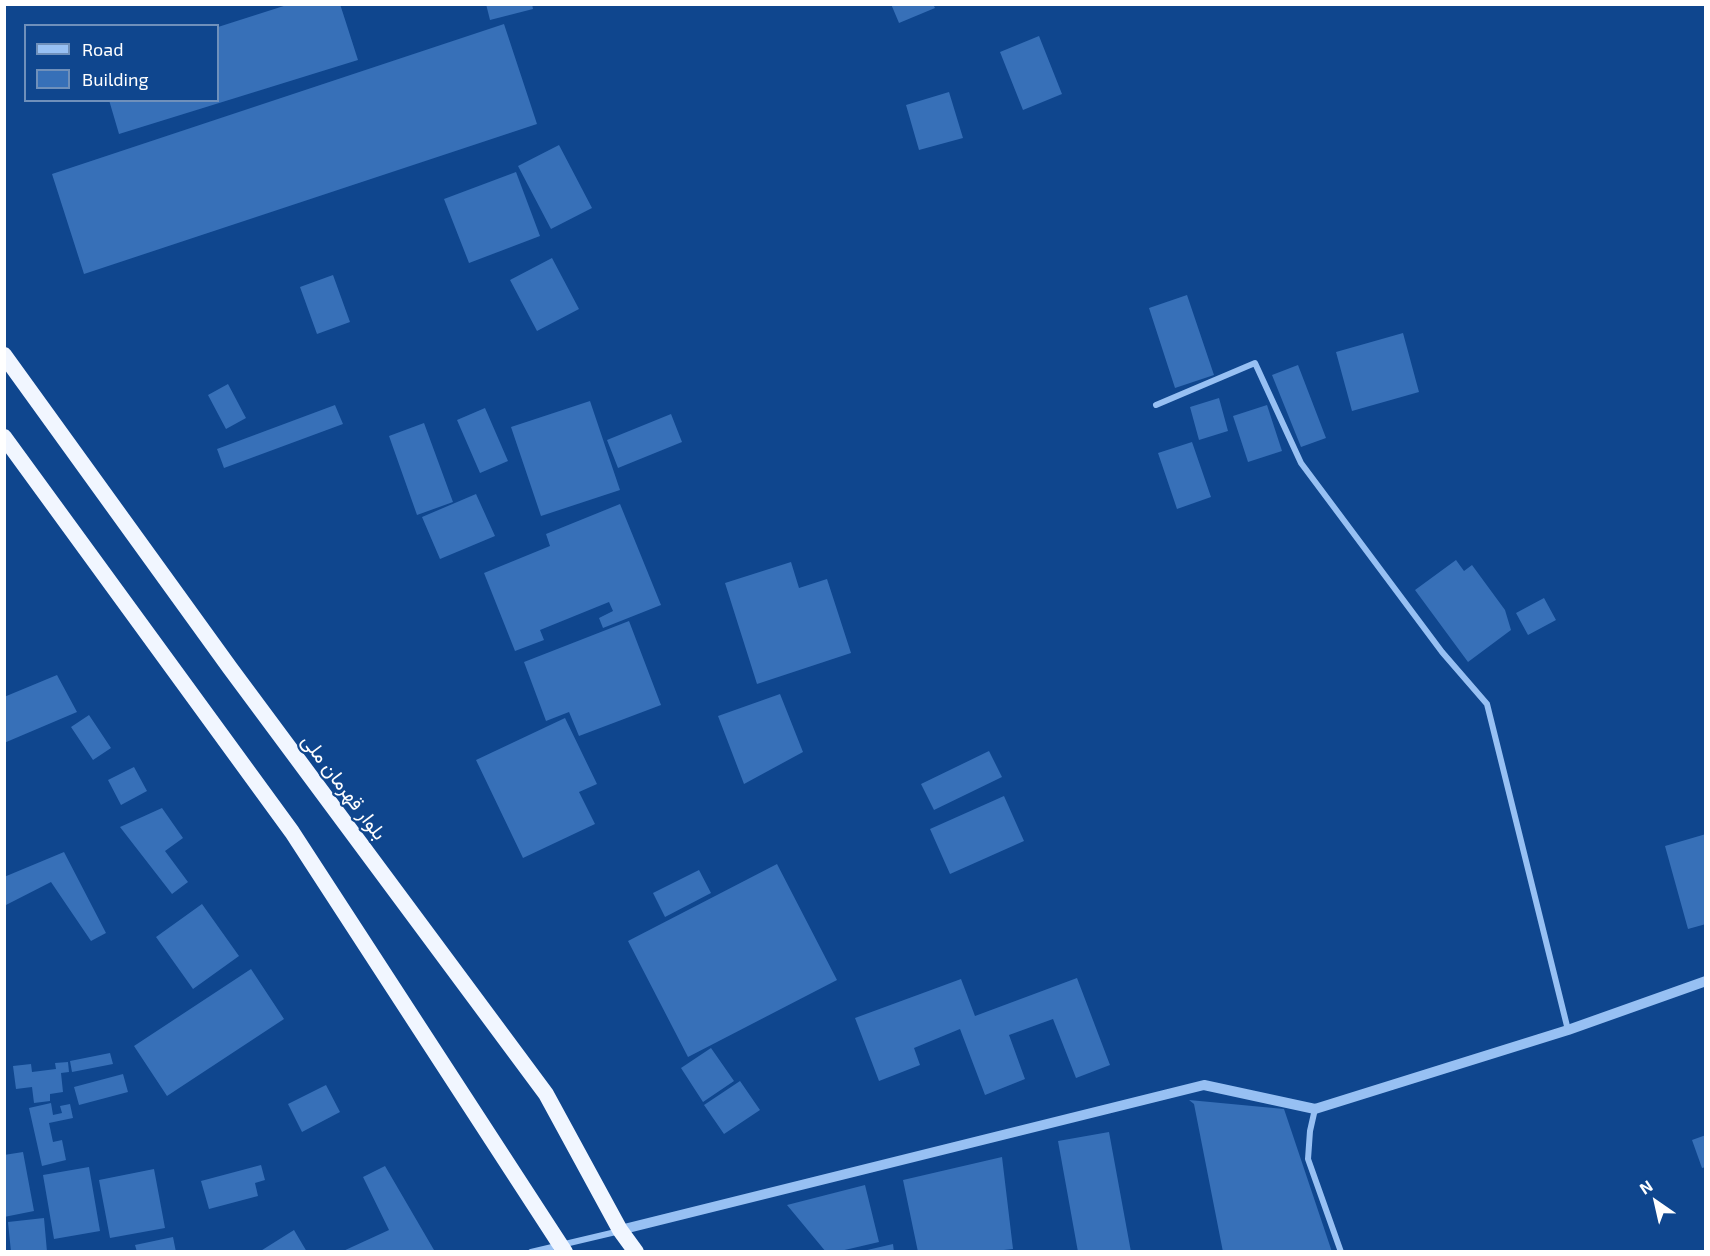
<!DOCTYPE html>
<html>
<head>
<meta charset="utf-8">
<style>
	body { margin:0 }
	#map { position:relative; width:1710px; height:1256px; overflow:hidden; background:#0f468e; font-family:"Exo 2",sans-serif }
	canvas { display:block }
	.frame { position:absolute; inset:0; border:6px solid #fff; pointer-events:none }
	.legend { position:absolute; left:24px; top:24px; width:195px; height:78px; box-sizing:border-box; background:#0f468e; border:2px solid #6f90bb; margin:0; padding:8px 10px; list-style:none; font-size:18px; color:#fff }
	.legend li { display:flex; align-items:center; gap:12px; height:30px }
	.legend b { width:30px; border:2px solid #6f90bb }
	.north { position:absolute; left:1626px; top:1172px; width:60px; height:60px; -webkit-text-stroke:4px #0f468e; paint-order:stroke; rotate:326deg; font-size:16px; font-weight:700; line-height:24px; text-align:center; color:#fff }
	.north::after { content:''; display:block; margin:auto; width:21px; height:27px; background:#fff; clip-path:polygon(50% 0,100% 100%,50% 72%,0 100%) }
</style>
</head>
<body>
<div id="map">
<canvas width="1710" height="1256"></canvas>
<div class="frame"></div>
<ul class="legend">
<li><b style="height:8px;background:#97c0f3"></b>Road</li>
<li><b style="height:16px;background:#3770b8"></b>Building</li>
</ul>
<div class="north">N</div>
</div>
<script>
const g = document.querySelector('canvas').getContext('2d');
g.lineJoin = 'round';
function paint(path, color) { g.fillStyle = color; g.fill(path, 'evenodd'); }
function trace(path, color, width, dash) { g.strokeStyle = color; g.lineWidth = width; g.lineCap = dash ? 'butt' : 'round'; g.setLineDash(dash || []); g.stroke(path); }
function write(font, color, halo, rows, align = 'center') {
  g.font = font + ' "Exo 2",Vazirmatn,sans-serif'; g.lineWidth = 4.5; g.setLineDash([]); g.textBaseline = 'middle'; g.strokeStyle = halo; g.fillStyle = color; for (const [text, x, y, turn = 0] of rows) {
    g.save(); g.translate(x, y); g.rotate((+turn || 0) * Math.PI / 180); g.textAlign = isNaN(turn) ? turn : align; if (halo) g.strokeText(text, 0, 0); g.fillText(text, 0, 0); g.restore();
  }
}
const building = new Path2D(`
	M290 4H340L358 60 119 134 109 100H218V27Z
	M486 4H532L533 9 490 20Z
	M891 4H933L935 8 899 23Z
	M504 24 537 124 84 274 52 174Z
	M1039 36 1062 94 1023 110 1000 52Z
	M949 92 963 138 919 150 906 105Z
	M559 145 592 208 551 229 518 166Z
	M516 172 540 236 469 263 444 199Z
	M552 258 579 309 537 331 510 280Z
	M333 275 350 322 317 334 300 287Z
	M1187 295 1214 375 1175 388 1149 308Z
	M1403 333 1419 392 1352 411 1336 352Z
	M1298 365 1326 438 1301 447 1272 375Z
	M228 384 246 418 226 429 208 395Z
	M1219 398 1228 431 1199 440 1190 407Z
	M590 401 620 490 541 516 511 427Z
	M335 405 343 424 224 468 217 449Z
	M1267 405 1282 451 1248 462 1233 416Z
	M485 408 508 461 480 473 457 420Z
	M671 414 682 442 618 468 607 440Z
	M424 423 453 502 417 515 389 436Z
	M1192 442 1211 497 1177 509 1158 453Z
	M476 494 495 536 440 559 422 517Z
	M620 504 661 605 603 628 599 618 613 611 609 602 540 630 544 640 515 651 484 573 550 546 546 534Z
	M1456 560 1464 571 1472 565 1505 610 1511 630 1468 662 1415 590Z
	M791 562 799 588 827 579 851 653 757 684 725 583Z
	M1544 598 1556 620 1528 635 1516 613Z
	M629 621 661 705 579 736 569 712 546 721 524 662Z
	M57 675 77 712 4 743V697Z
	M780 694 803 752 744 784 718 716Z
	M89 715 111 748 93 760 71 727Z
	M565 718 597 784 579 792 595 824 523 858 476 760Z
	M989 751 1002 777 934 810 921 784Z
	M134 767 147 791 121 805 108 780Z
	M1004 796 1024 841 950 874 930 829Z
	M162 808 183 838 165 851 188 882 172 894 120 827Z
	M1706 834V924L1688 929 1665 846Z
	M64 852 106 933 91 941 51 882 4 906V877Z
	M777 864 837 980 688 1057 628 941Z
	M699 870 711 893 665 917 653 893Z
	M202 904 239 956 193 989 156 937Z
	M251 969 284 1019 167 1096 134 1046Z
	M1077 978 1110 1065 1076 1078 1053 1019 1009 1035 1025 1079 985 1095 960 1029 914 1048 920 1065 879 1081 855 1018 961 979 975 1016Z
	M711 1048 734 1081 703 1102 681 1068Z
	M110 1053 113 1064 72 1072 70 1061Z
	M68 1062 69 1072 61 1073 63 1092 50 1094V1101L34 1103 32 1087 16 1089 13 1066 31 1064 32 1072 56 1069 55 1063Z
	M123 1074 128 1092 79 1105 74 1087Z
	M740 1081 760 1110 724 1134 704 1105Z
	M326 1085 340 1112 302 1132 288 1104Z
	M1189 1100 1284 1109 1332 1252H1223L1194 1104Z
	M51 1103 53 1115 62 1113 60 1106 70 1104 73 1118 49 1123 53 1142 62 1140 66 1160 42 1166 29 1108Z
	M1109 1132 1131 1252H1078L1058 1141Z
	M1706 1135V1167L1702 1168 1692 1140Z
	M23 1152 34 1211 4 1217V1155Z
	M1002 1157 1013 1249 986 1252H918L903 1180Z
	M261 1165 265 1180 255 1183 258 1196 209 1209 201 1181Z
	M385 1166 434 1250 341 1252 389 1230 363 1177Z
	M89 1167 100 1231 54 1239 43 1175Z
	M154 1169 165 1228 110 1238 99 1180Z
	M865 1185 879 1242 836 1252H826L787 1205Z
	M44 1218 47 1252H11L8 1222Z
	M294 1230 307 1252H259Z
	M173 1237 176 1252H137L135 1245Z
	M893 1244 894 1252H863V1251Z`);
const minor = new Path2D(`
	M1156 405 1255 363 1301 463 1442 652 1487 704 1568 1030
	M1315 1109 1310 1131 1308 1159 1341 1252
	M531 1252 620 1231`);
const tertiary = new Path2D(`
	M620 1230 1204 1085 1315 1109 1568 1030 1706 981`);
const trunk = new Path2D(`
	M4 355 230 668 546 1094 620 1230 636 1252
	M4 437 292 832 565 1252`);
const streetNames = [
	["بلوار قهرمان ملی",344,787,53]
];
paint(building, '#3770b8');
trace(minor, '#97c0f3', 6);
trace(tertiary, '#97c0f3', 10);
trace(trunk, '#f1f6ff', 16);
write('20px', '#fff', '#0f468e', streetNames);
</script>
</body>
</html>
